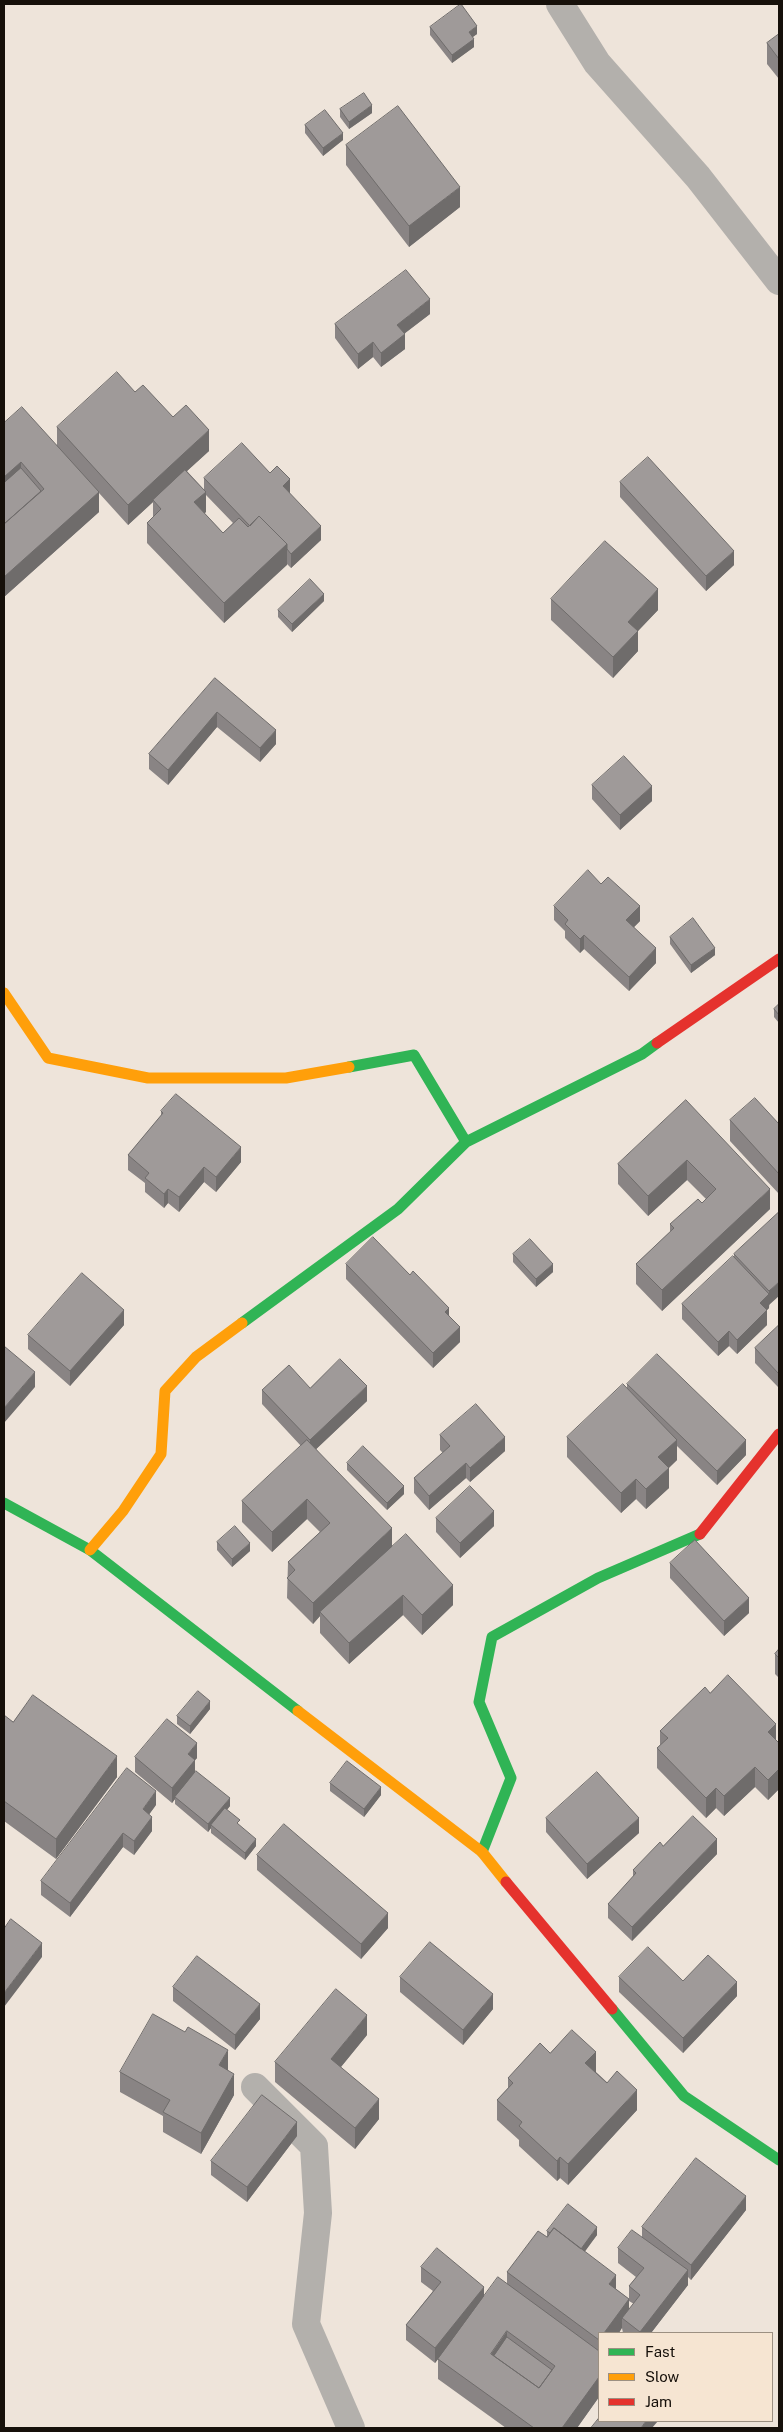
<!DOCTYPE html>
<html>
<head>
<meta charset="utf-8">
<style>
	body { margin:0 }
	#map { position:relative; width:783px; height:2432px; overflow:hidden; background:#eee4da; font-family:"Public Sans",sans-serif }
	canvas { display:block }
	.frame { position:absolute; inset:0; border:5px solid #16100a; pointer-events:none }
	.legend { position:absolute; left:598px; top:2332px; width:175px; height:90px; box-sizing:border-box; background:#f6e5d2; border:1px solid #9c9082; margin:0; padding:6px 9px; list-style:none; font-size:15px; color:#16100a }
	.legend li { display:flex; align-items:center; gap:10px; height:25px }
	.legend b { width:25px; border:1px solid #9c9082 }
</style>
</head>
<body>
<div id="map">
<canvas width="783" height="2432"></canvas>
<div class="frame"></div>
<ul class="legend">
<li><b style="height:6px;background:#30b455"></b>Fast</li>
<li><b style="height:6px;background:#ff9f0a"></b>Slow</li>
<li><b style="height:6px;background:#e5322d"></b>Jam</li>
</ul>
</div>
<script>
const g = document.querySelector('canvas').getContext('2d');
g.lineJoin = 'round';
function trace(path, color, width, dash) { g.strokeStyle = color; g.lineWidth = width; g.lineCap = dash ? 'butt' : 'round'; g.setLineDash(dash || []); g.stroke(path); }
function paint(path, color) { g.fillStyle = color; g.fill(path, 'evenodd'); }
const street = new Path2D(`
	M560 4 597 63 698 177 779 281
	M255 2087 314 2146 318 2213 306 2324 351 2428`);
const fast = new Path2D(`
	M349 1067 414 1055 466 1142
	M242 1323 398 1209 466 1142 642 1054 657 1043
	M4 1503 90 1550 298 1711
	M482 1852 511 1778 479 1702 492 1637 598 1578 700 1534
	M612 2009 684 2096 779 2160`);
const slow = new Path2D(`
	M4 993 48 1058 148 1078H286L349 1067
	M90 1550 123 1511 161 1454 165 1391 196 1357 242 1323
	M298 1711 482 1852 506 1882`);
const jam = new Path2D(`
	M657 1043 779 959
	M700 1534 779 1434
	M506 1882 612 2009`);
const wall = new Path2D(`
	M430 27 477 34 472 37 474 47 452 63 430 35Z
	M779 34V79L767 64V43Z
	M340 109 372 113 349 129 340 117Z
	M305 125 343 140 323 156 305 133Z
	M346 145 460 207 409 247 346 165Z
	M430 314 404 334 405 349 381 367 373 357 358 369 335 338V324Z
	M135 392 173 417 209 451 187 471 204 490V478L290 494 321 540 291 568 287 564 224 623 147 543V523L153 517V502L128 525 99 493V512L4 597V423L57 445V427ZM206 495 233 523 223 533 204 513 206 512Z
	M620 482 734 565 706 591 620 497Z
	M551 599 658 610 638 631V651L613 678 551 620Z
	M324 601 292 632 278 617V610Z
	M215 678 276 744 260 762 217 727 168 785 149 769V754Z
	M592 785 652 801 620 830 592 799Z
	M554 906 640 921 634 927 656 963 629 991 584 949 580 953 565 938V931L554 920Z
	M670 937 715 955 691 973 670 944Z
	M779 1004V1023L774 1017V1009Z
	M686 1100 770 1209 662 1311 636 1284V1264L670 1232V1224L702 1203 706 1199 687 1180 648 1216 618 1184V1164Z
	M161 1111 241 1162 216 1192 204 1182 179 1212 168 1203 164 1208 145 1192V1183L128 1170V1155L161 1116Z
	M730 1120 779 1124V1194L730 1141Z
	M779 1212 769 1308 767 1310V1325L737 1354 729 1346 718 1356 682 1319V1304L734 1258V1254Z
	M513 1254 553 1272 536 1287 513 1262Z
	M346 1264 449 1315 460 1342 433 1368 346 1279Z
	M124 1325 70 1386 28 1349V1335Z
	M779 1325V1386L778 1387 755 1363V1348Z
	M627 1384 746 1455 717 1485 677 1446V1460L669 1468V1488L646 1509 636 1499 621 1513 567 1457V1437L627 1388Z
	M310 1388 367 1401 316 1449 392 1546 453 1605 422 1635 403 1615 349 1664 320 1633V1616L313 1624 287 1598 288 1562 320 1532 307 1519 272 1552 242 1522V1501L301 1446 262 1404V1390Z
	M440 1435 505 1451 470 1482 466 1478 429 1510 414 1493V1478L443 1453 440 1450Z
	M347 1463 404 1494 387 1510 347 1470Z
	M436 1518 494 1526 460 1558 436 1532Z
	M217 1542 250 1551 232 1567 217 1550Z
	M670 1563 749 1613 724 1636 670 1578Z
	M779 1649V1678L775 1674V1654Z
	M710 1693 776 1740 779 1743V1789L768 1800 755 1787 724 1816 716 1808 706 1818 657 1768V1748L660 1745V1731Z
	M210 1709 190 1734 177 1724V1716Z
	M4 1716 13 1722 117 1777 56 1859 4 1821Z
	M135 1757 197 1758 195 1760V1772L230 1806 227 1810 256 1846 245 1860 211 1833V1828L208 1832 175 1804V1799L172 1803 135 1772Z
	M330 1783 381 1795 364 1817 330 1791Z
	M156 1805 149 1814 152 1831 134 1855 123 1847 70 1917 41 1895V1881Z
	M546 1818 639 1833 587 1879 546 1832Z
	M663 1846 717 1854 632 1941 608 1918V1904L633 1877V1870Z
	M257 1855 388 1928 361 1959 257 1870Z
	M400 1977 493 2009 463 2045 400 1992Z
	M619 1977 683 1981 737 1996 683 2053 619 1992Z
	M173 1987 260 2019 235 2050 173 2001Z
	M367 2035 341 2067 379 2119 355 2149 275 2082V2062Z
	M550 2053 596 2072 637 2110 568 2185 560 2178 557 2181 519 2146V2140L497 2120V2100L508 2088V2078Z
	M228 2071 234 2095 201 2154 163 2132V2116L120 2092V2072Z
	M297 2136 247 2202 211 2175V2161Z
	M746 2210 691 2280 688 2277V2285L651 2333H623L622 2328 599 2333V2397L577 2428H506L438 2379V2359L435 2363 406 2340V2325L433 2291 421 2282V2267L484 2296 507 2284V2272L547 2237V2231L597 2235 584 2251 616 2289 629 2299V2286L636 2277 618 2263V2248L642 2237V2227ZM629 2301 634 2304 629 2310Z`);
const shadedWall = new Path2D(`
	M477 26V34L469 40V32Z
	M474 39V47L452 63V55Z
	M372 105V113L349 129V122Z
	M343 133V140L323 156V148Z
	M460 187V207L409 247V226Z
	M430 299V314L397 339V325Z
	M405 334V349L381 367V353Z
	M373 342V357L358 369V354Z
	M209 430V451L154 501 153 500V502L128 525V505Z
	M21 462V483L4 498V477Z
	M290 479V494L283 486Z
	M99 492V512L4 597V577Z
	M206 492V512L194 523V502Z
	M321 526V540L291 568V554Z
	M287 544V565L224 623V603Z
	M734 551V565L706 591V576Z
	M658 589V610L638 631V651L613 678V657L628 622Z
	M324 594V601L292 632V624Z
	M217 712V727L168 785V770Z
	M276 730V744L260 762V748Z
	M652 786V801L620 830V815Z
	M640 906V921L626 935V920Z
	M584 935V949L580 953V939Z
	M656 948V963L629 991V977Z
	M715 948V955L691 973V965Z
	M241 1147V1162L216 1192V1177Z
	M687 1160V1180L648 1216V1196Z
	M204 1167V1182L179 1212V1197Z
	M168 1189V1203L164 1208V1194Z
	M770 1189V1209L662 1311V1290Z
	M553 1264V1272L536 1287V1279Z
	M779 1282V1296L769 1305V1291Z
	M769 1294V1308L760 1317V1303Z
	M449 1308V1323L445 1312Z
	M124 1310V1325L70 1386V1371Z
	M767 1310V1325L737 1354V1340Z
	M460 1327V1342L433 1368V1353Z
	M729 1331V1346L718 1356V1342Z
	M35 1372V1387L4 1423V1408Z
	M779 1372V1386L778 1387V1373Z
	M367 1386V1401L310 1455V1440Z
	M505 1437V1451L470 1482V1468Z
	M677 1440V1460L663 1473 669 1468V1488L646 1509V1489L658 1457Z
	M746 1440V1455L717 1485V1471Z
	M466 1463V1478L429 1510V1496Z
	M636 1479V1499L621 1513V1493Z
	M404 1486V1494L387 1510V1503Z
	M307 1499V1519L272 1552V1532Z
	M494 1511V1526L460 1558V1543Z
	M392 1528V1549L320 1612V1616L313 1624V1603Z
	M250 1543V1551L232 1567V1559Z
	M453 1585V1605L422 1635V1615Z
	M403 1595V1615L349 1664V1643Z
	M749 1598V1613L724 1636V1621Z
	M210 1701V1709L190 1734V1726Z
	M776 1724V1744L768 1732Z
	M197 1743V1758L188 1768V1754Z
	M117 1756V1777L56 1859V1839Z
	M195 1760V1775L175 1797V1799L172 1803V1788Z
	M755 1767V1787L724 1816V1796Z
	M779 1769V1789L768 1800V1780Z
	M381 1787V1795L364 1817V1809Z
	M716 1788V1808L706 1818V1798Z
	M156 1791V1805L143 1823V1809Z
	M230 1798V1806L213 1826 211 1825V1828L208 1832V1824Z
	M152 1817V1831L134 1855V1841Z
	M639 1818V1833L587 1879V1864Z
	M123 1833V1847L70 1917V1903Z
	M256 1839V1846L245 1860V1853Z
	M717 1839V1854L632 1941V1927Z
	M388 1913V1928L361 1959V1944Z
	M42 1943V1957L4 2007V1993Z
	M737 1982V1996L683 2053V2038Z
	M493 1994V2009L463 2045V2030Z
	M260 2004V2019L235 2050V2035Z
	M367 2015V2035L331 2079V2059Z
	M228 2050V2070L219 2085V2065Z
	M596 2052V2072L585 2083V2063Z
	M234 2074V2095L201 2154V2133Z
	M637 2090V2110L568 2185V2164Z
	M379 2099V2119L355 2149V2128Z
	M297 2122V2136L247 2202V2187Z
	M560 2157V2178L557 2181V2161Z
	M746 2196V2210L691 2280V2265Z
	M597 2227V2235L581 2257V2249Z
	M688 2270V2285L651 2333H640V2332Z
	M616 2275V2295L609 2284Z
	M484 2287V2301L435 2363V2348Z
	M629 2299V2319L622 2318V2328L619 2333H604Z
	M507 2331V2352L491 2359V2354Z
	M599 2377V2397L577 2428H562Z
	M646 2421H658L652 2428H641Z`);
const building = new Path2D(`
	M461 4 477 26 469 32 474 39 452 55 430 27Z
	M779 34V59L767 43Z
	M364 93 372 105 349 122 340 109Z
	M398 106 460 187 409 226 346 145Z
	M325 110 343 133 323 148 305 125Z
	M406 270 430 299 397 325 405 334 381 353 373 342 358 354 335 324Z
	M117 372 135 392 143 385 173 417 186 405 209 430 128 505 57 427Z
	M22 407 99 492 4 577V524L44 489 21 462 4 477V423Z
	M242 443 270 473 277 466 290 479 283 486 321 526 291 554 287 549V544L259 516 250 526 204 478Z
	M648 457 734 551 706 576 620 482Z
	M21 468 41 491 4 524V483Z
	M185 470 206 492 194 502 223 533 239 518 248 527 259 516 287 544 224 603 147 523 161 509 153 500Z
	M605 541 658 589 628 622 638 631 613 657 551 599Z
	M310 579 324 594 292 624 278 610Z
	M215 678 276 730 260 748 217 712 168 770 149 754Z
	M624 756 652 786 620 815 592 785Z
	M588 870 601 884 608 877 640 906 626 920 656 948 629 977 584 935 580 939 565 924 568 920 554 906Z
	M693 918 715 948 691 965 670 937Z
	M779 1004V1015L774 1009Z
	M176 1094 241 1147 216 1177 204 1167 179 1197 168 1189 164 1194 145 1178 149 1173 128 1155 163 1113 161 1111Z
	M755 1098 779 1124V1174L730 1120Z
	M686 1100 770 1189 662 1290 636 1264 674 1228 670 1224 698 1199 702 1203 716 1189 687 1160 648 1196 618 1164Z
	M779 1212V1282L769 1291 734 1254Z
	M373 1237 410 1275 413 1271 449 1308 445 1312 460 1327 433 1353 346 1264Z
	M530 1239 553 1264 536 1279 513 1254Z
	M733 1256 769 1294 760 1303 767 1310 737 1340 729 1331 718 1342 682 1304Z
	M82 1273 124 1310 70 1371 28 1335Z
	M779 1325V1372L778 1373 755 1348Z
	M4 1346 35 1372 4 1408Z
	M657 1354 746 1440 717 1471 627 1384Z
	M340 1359 367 1386 310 1440 262 1390 289 1365 310 1388Z
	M623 1384 677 1440 658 1457 669 1468 646 1489 636 1479 621 1493 567 1437Z
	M476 1404 505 1437 470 1468 466 1463 429 1496 414 1478 450 1446 440 1435Z
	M307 1440 392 1528 313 1603 287 1578 295 1570 288 1562 330 1523 307 1499 272 1532 242 1501Z
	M363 1446 404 1486 387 1503 347 1463Z
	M470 1486 494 1511 460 1543 436 1518Z
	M235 1526 250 1543 232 1559 217 1542Z
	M406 1534 453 1585 422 1615 403 1595 349 1643 320 1612Z
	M695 1540 749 1598 724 1621 670 1563Z
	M779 1649V1658L775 1654Z
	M728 1675 776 1724 768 1732 779 1743V1769L768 1780 755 1767 724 1796 716 1788 706 1798 657 1748 668 1738 660 1731 705 1687 710 1693Z
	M198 1691 210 1701 190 1726 177 1716Z
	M33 1695 117 1756 56 1839 4 1801V1715L13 1722Z
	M167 1719 197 1743 188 1754 195 1760 172 1788 135 1757Z
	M347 1761 381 1787 364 1809 330 1783Z
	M127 1768 156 1791 143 1809 152 1817 134 1841 123 1833 70 1903 41 1881Z
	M196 1771 230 1798 208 1824 175 1797Z
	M597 1772 639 1818 587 1864 546 1818Z
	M225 1808 240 1820 237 1823 256 1839 245 1853 211 1825Z
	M693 1816 717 1839 632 1927 608 1904 636 1873 633 1870 660 1842 663 1846Z
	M284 1824 388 1913 361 1944 257 1855Z
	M11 1919 42 1943 4 1993V1929Z
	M430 1942 493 1994 463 2030 400 1977Z
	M648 1947 683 1981 708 1955 737 1982 683 2038 619 1977Z
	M197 1956 260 2004 235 2035 173 1987Z
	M336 1989 367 2015 331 2059 379 2099 355 2128 275 2062Z
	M153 2014 185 2032 188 2027 228 2050 219 2065 234 2074 201 2133 163 2112 170 2100 120 2072Z
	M572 2030 596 2052 585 2063 607 2083 617 2071 637 2090 568 2164 560 2157 557 2161 519 2126 522 2122 497 2100 513 2083 508 2078 540 2043 550 2053Z
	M262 2095 297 2122 247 2187 211 2161Z
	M696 2158 746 2196 691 2265 642 2227Z
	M568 2204 597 2227 581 2249 554 2228 550 2233 547 2231Z
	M554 2228 616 2275 609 2284 629 2299 604 2333H599V2340L507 2272 538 2231 547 2237Z
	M632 2230 688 2270 640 2332 622 2318 640 2295 629 2286 644 2268 618 2248Z
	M437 2248 484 2287 435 2348 406 2325 441 2282 421 2267Z
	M498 2277 599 2351V2377L562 2428H534L438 2359ZM507 2331 555 2366 539 2388 491 2354Z
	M507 2337 552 2370 539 2388 494 2356Z
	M599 2418V2421H646L641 2428H591Z`);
trace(street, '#b3b0ac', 28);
trace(fast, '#30b455', 11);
trace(slow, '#ff9f0a', 11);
trace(jam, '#e5322d', 11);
paint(wall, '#898484');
paint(shadedWall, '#6f6c6b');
paint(building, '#9f9a99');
trace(building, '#6f6c6b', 1);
</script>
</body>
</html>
